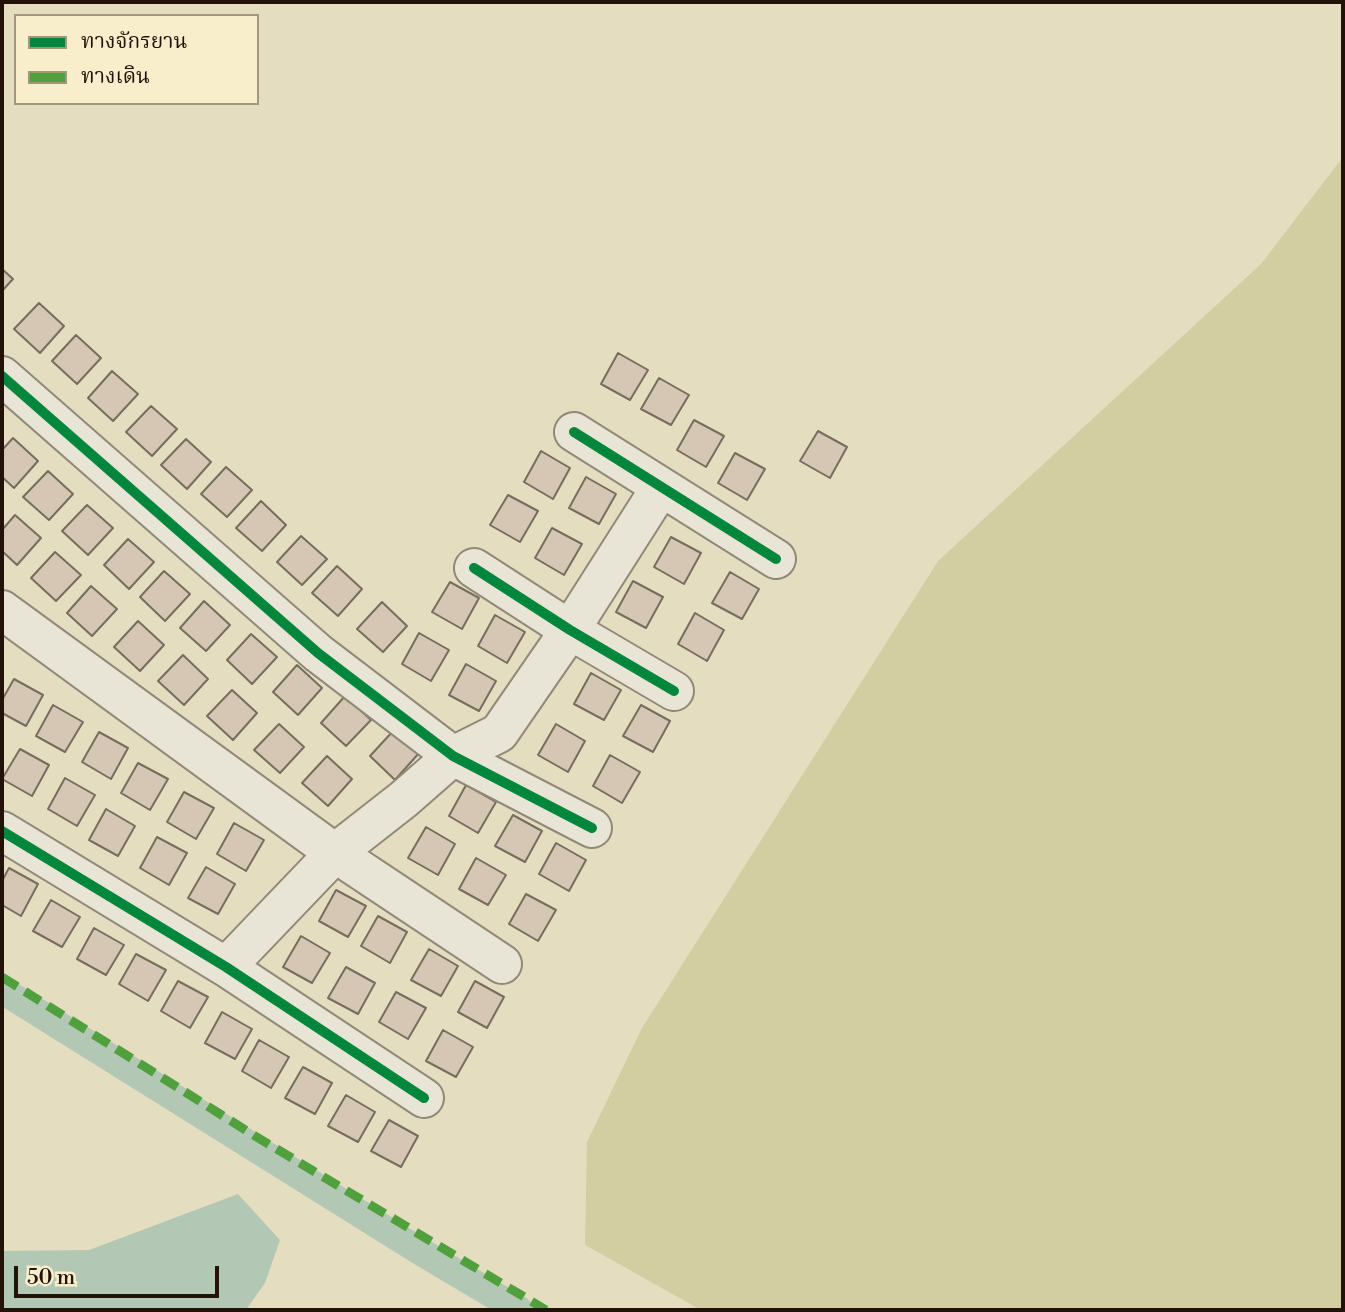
<!DOCTYPE html>
<html>
<head>
<meta charset="utf-8">
<style>
	body { margin:0 }
	#map { position:relative; width:1345px; height:1312px; overflow:hidden; background:#e5ddc0; font-family:"Libre Bodoni","Noto Serif Thai",serif }
	canvas { display:block }
	.frame { position:absolute; inset:0; border:4px solid #231207; pointer-events:none }
	.legend { position:absolute; left:14px; top:14px; width:245px; height:91px; box-sizing:border-box; background:#f8eecc; border:2px solid #a3967d; margin:0; padding:9px 12px; list-style:none; font-size:21px; color:#231207 }
	.legend li { display:flex; align-items:center; gap:14px; height:35px }
	.legend b { width:35px; border:2px solid #a3967d }
	.scale { position:absolute; left:14px; top:1266px; width:205px; height:32px; box-sizing:border-box; border:4px solid #231207; border-top:0; padding-left:9px; font-size:21px; line-height:24px; white-space:nowrap; color:#231207; -webkit-text-stroke:5px #f8eecc; paint-order:stroke }
</style>
</head>
<body>
<div id="map">
<canvas width="1345" height="1312"></canvas>
<div class="frame"></div>
<ul class="legend">
<li><b style="height:9px;background:#00873e"></b>ทางจักรยาน</li>
<li><b style="height:9px;background:#50a03d"></b>ทางเดิน</li>
</ul>
<div class="scale">50 m</div>
</div>
<script>
const g = document.querySelector('canvas').getContext('2d');
g.lineJoin = 'round';
function paint(path, color) { g.fillStyle = color; g.fill(path, 'evenodd'); }
function trace(path, color, width, dash) { g.strokeStyle = color; g.lineWidth = width; g.lineCap = dash ? 'butt' : 'round'; g.setLineDash(dash || []); g.stroke(path); }
const green = new Path2D(`
	M1343 157V1310H701L585 1245 587 1142 642 1028 938 561 1261 264Z`);
const water = new Path2D(`
	M238 1194 280 1240 265 1283 246 1310H2V1251L89 1250Z`);
const canal = new Path2D(`
	M2 990 418 1250 519 1310`);
const building = new Path2D(`
	M2 269 13 279 2 291Z
	M39 303 64 326 40 353 14 329Z
	M76 335 101 358 77 384 52 361Z
	M618 353 648 370 630 400 601 384Z
	M112 371 138 394 113 421 88 398Z
	M659 378 689 395 671 425 641 409Z
	M151 406 177 429 152 456 126 432Z
	M694 420 724 436 706 467 677 450Z
	M818 431 847 447 830 478 800 461Z
	M13 438 38 461 14 488 2 477V450Z
	M186 439 211 462 187 489 161 465Z
	M541 451 570 468 553 499 524 482Z
	M735 453 765 469 747 500 718 483Z
	M226 467 252 490 227 517 201 494Z
	M48 471 73 494 49 520 23 497Z
	M586 477 616 494 599 524 569 508Z
	M508 495 538 511 520 542 490 525Z
	M261 501 286 525 262 551 236 528Z
	M87 505 113 528 88 555 62 531Z
	M15 515 41 538 17 565 2 551V530Z
	M552 528 582 544 564 575 535 558Z
	M301 536 327 559 302 585 277 562Z
	M671 537 701 553 684 584 654 567Z
	M128 539 154 562 129 589 104 565Z
	M55 552 81 575 56 601 31 578Z
	M337 566 362 589 338 616 312 593Z
	M164 571 190 594 165 621 140 597Z
	M730 572 759 589 742 619 712 603Z
	M633 581 663 597 646 628 616 612Z
	M450 582 479 598 462 629 432 612Z
	M91 586 117 609 92 636 67 613Z
	M204 601 230 625 206 651 180 628Z
	M382 602 407 626 383 652 357 629Z
	M695 613 724 630 707 661 678 644Z
	M495 615 525 632 507 663 478 646Z
	M138 621 164 645 140 671 114 647Z
	M419 633 449 650 431 681 402 664Z
	M251 634 277 657 252 684 227 660Z
	M183 655 208 679 184 705 158 681Z
	M466 664 496 681 479 711 449 695Z
	M297 665 322 688 298 715 273 692Z
	M591 673 621 690 604 720 574 704Z
	M14 679 43 695 26 726 2 713V700Z
	M232 690 257 713 233 740 207 716Z
	M345 696 371 720 346 746 321 723Z
	M53 705 83 722 65 752 36 736Z
	M641 705 670 721 653 752 623 736Z
	M279 724 304 747 280 773 254 750Z
	M556 724 585 741 568 772 538 755Z
	M394 730 419 753 395 780 370 756Z
	M99 732 128 748 111 779 82 762Z
	M20 749 49 765 32 796 2 779Z
	M610 755 640 772 622 803 593 786Z
	M327 756 352 779 328 806 302 783Z
	M138 763 168 779 150 810 121 793Z
	M65 778 95 795 77 826 48 809Z
	M466 785 496 802 478 833 449 816Z
	M184 792 214 808 196 839 167 822Z
	M106 809 135 826 118 856 89 840Z
	M513 815 542 831 525 862 495 846Z
	M234 823 264 840 246 871 217 854Z
	M426 827 455 844 438 875 408 858Z
	M157 837 187 853 169 885 140 868Z
	M556 843 586 860 569 891 539 874Z
	M476 858 506 875 488 905 459 889Z
	M206 867 235 884 218 914 188 898Z
	M9 868 38 884 21 916 2 905V881Z
	M336 890 366 906 348 937 319 921Z
	M526 894 556 910 538 941 509 924Z
	M51 900 80 917 62 947 33 931Z
	M378 916 407 932 390 963 361 946Z
	M94 928 124 945 106 975 77 959Z
	M301 936 330 953 312 983 283 967Z
	M429 949 458 966 441 996 411 980Z
	M136 954 166 970 148 1001 119 984Z
	M346 967 375 983 358 1014 328 998Z
	M178 981 208 997 190 1028 161 1011Z
	M475 981 504 997 487 1028 458 1012Z
	M396 992 426 1008 408 1039 379 1022Z
	M222 1012 252 1029 235 1059 205 1043Z
	M443 1030 473 1047 456 1077 426 1061Z
	M259 1040 289 1057 271 1088 242 1071Z
	M303 1067 332 1083 315 1114 285 1098Z
	M346 1095 375 1112 358 1142 328 1126Z
	M389 1120 418 1136 401 1167 371 1151Z`);
const minor = new Path2D(`
	M2 376 318 653 453 756 592 828
	M574 432 776 559
	M474 568 570 630 674 691
	M2 610 335 853 502 964
	M2 831 226 967 424 1098
	M226 967 335 853 404 799 453 756 499 733 570 630 661 487`);
const quiet = new Path2D(`
	M2 977 255 1136 546 1310`);
const cycleway = new Path2D(`
	M2 376 318 653 453 756 592 828
	M574 432 776 559
	M474 568 570 630 674 691
	M2 831 226 967 424 1098`);
paint(green, '#d2cea1');
paint(water, '#b2c8b4');
trace(canal, '#b2c8b4', 28);
paint(building, '#d6c6b4');
trace(building, '#756e5f', 2);
trace(minor, '#908978', 42);
trace(minor, '#e9e5d6', 38);
trace(quiet, '#50a03d', 9, [18, 9]);
trace(cycleway, '#00873e', 10);
</script>
</body>
</html>
